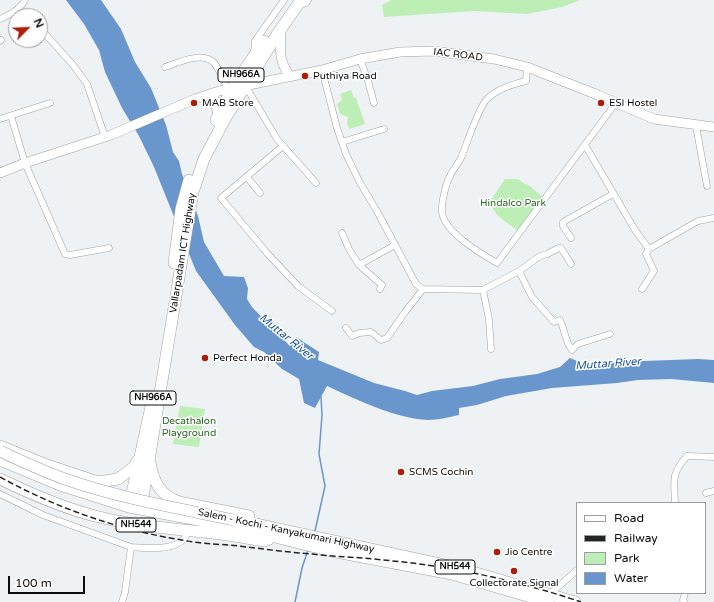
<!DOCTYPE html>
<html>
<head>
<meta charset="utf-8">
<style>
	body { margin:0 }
	#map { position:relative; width:714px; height:602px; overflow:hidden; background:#eff2f5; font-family:"Varela Round",sans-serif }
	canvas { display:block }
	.legend { position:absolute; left:576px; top:502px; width:130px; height:92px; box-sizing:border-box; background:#fff; border:1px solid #9d9e9e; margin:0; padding:5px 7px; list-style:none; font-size:12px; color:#0b0c0d }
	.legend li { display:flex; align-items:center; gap:8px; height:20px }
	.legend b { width:20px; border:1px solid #9d9e9e }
	.north { position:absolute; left:8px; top:8px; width:40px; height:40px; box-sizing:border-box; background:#fff; border:1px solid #9d9e9e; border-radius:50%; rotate:66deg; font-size:11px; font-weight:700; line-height:16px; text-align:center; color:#0b0c0d }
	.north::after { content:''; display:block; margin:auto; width:14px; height:18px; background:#ad1e08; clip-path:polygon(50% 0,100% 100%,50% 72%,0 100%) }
	.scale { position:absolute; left:8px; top:576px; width:77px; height:18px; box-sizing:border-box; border:2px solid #0b0c0d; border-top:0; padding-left:5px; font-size:12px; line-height:14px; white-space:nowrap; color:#0b0c0d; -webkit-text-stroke:3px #fff; paint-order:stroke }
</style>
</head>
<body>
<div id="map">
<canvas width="714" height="602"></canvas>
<ul class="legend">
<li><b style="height:5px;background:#fff"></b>Road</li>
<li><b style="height:5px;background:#222324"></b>Railway</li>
<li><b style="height:11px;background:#bceeb5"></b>Park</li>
<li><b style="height:11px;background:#6a96ce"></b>Water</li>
</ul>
<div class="north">N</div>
<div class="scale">100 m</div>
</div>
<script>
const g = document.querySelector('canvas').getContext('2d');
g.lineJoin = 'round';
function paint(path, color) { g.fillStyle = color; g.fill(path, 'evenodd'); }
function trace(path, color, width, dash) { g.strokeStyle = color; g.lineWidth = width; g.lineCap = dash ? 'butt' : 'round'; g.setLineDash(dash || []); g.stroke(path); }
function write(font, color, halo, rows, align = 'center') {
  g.font = font + ' "Varela Round",sans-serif'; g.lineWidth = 3; g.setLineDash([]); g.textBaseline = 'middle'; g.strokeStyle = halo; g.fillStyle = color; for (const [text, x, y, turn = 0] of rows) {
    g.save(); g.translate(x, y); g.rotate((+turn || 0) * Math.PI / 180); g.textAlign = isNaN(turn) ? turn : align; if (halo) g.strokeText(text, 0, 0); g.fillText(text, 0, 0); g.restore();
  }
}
const green = new Path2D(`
	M391 0H580L562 7 528 14 474 11 384 17 382 5Z
	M351 90 354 98H356L365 124 349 129 347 123 348 117 340 114 337 104 342 100 340 94Z
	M505 179H517L531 187 542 196 518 231 498 216 489 203Z
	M180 406 205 409 199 447 173 444Z`);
const water = new Path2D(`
	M66 0H101L121 29 135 62 151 88 166 125 173 152 179 161 182 174 198 216 204 242 224 276 244 277 248 288 247 299 252 307 288 344H296V337L319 352 318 360 374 383 405 391 417 395 432 391 473 386 500 379 537 374 560 367 570 358 591 367 617 362 698 359 714 360V383L671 379 638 380 617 383 552 388 506 396 477 405 459 408V415C449 417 439 420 428 420 396 419 356 399 327 386L315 408 304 403 299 379 282 369 264 352 254 347 235 325 196 271 154 167 139 136 122 108 105 72 99 50 84 24Z`);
const stream = new Path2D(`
	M315 531 325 486 319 454 322 415 321 397
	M295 602 302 568 308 550`);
const street = new Path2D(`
	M298 6 306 3 308 0
	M0 19C10 15 20 10 25 0
	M40 28 73 65 87 84 105 137
	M0 41 1 40
	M254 52 255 41 284 0
	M360 59 368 81 374 103
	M165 67C178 63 199 52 212 61 218 65 224 82 228 89
	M527 67 526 81C513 84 497 89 487 99 478 108 467 144 461 158 458 164 453 169 450 176 446 183 441 204 442 212 444 232 480 253 497 263L615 104
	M322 70 337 128 346 154 359 181 378 213 416 284 423 289 483 290 519 271 540 256 547 254 559 248H561L571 264
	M245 85 277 139 316 183
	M11 116 25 163 65 254 70 255 109 248
	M0 119 50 103
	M696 126 707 186
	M342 142 384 129
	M585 145 635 230 649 249
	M283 146 221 198 267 253 298 286 332 311
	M247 177 260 193
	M342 233 349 249 359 265
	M571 238 563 226V222L613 194
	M519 271 532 297 554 322 560 320C565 330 565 342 572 350L578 344 610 334
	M380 289 382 285 359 265 395 245
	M642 289 654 271 646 254 649 249 698 221 714 218
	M483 290 489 319 491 349
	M346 328 352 336 359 333 371 332 381 340 387 338 405 312 423 289
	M706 493 714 491
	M0 494 43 515 131 547 125 592 122 602
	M675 503C674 480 671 474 687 456L714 457
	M131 547C145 548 174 551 184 539 186 537 187 533 188 530
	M550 594 577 570
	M684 602 683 600 685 593`);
const secondary = new Path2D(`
	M281 29C281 48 277 59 290 76
	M213 93 218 115
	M0 173 25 163 111 135 195 99 219 91 322 70 360 59 400 52 433 51 494 59 527 67 598 95 654 119 714 127`);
const highway = new Path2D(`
	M216 120 233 87 264 41
	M174 263 181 209 189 180
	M0 446 47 465 98 482 118 479 134 467 137 461
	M0 460 60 485 129 507 231 526 331 551 452 574 548 602
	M150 463C154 483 160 495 179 502L249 516
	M0 479C31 494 65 509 99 517 136 526 175 529 213 533 230 535 247 538 264 541L268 540
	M129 507 152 402
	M141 509 193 192 204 159 226 117 276 36 301 0
	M238 520 459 568 575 602`);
const rail = new Path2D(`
	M0 477C56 508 119 530 182 540 200 544 220 544 239 546 263 549 287 552 311 554 335 557 359 557 383 560 451 566 516 580 581 602`);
const highwayBridge = new Path2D(`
	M0 451C21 461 42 471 65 479 119 498 177 508 234 520`);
const markers = [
	[305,76,4,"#ad1e08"],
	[194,103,4,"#ad1e08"],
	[601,103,4,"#ad1e08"],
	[205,358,4,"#ad1e08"],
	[401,472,4,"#ad1e08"],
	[497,552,4,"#ad1e08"],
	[514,571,4,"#ad1e08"]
];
const shields = [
	[241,75,46],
	[153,398,46],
	[136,525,40],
	[455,567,40]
];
const shieldNames = [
	["NH966A",241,75],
	["NH966A",153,398],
	["NH544",136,525],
	["NH544",455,567]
];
const streetNames = [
	["IAC ROAD",458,55,7],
	["Vallarpadam ICT Highway",183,253,-81],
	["Salem - Kochi - Kanyakumari Highway",286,531,12]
];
const poiNames = [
	["Puthiya Road",313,76],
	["MAB Store",202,103],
	["ESI Hostel",609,103],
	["Perfect Honda",213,358],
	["SCMS Cochin",409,472],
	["Jio Centre",505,552],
	["Collectorate Signal",514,583,"center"]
];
const parkNames = [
	["Hindalco Park",513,203],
	["Decathalon",189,421],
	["Playground",189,433]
];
const waterNames = [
	["Muttar River",286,337,39],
	["Muttar River",608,364,-4]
];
paint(green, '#bceeb5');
paint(water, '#6a96ce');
trace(stream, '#6a96ce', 1.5);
trace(street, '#9ea1a4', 7);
trace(secondary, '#9ea1a4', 10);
trace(highway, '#9ea1a4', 12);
trace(street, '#fff', 6);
trace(secondary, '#fff', 9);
trace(highway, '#fff', 11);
trace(rail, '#222324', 1.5, [6, 3]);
trace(highwayBridge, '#9ea1a4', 12, []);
trace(highwayBridge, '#fff', 11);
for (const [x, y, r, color] of markers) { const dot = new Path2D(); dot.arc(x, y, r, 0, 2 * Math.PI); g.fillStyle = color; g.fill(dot); trace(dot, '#fff', 1.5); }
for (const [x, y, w] of shields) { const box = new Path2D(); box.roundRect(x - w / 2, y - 7, w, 14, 3); g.fillStyle = '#fff'; g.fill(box); trace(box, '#0b0c0d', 1); }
write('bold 9px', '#0b0c0d', null, shieldNames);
write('10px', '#0b0c0d', '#fff', streetNames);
write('10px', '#0b0c0d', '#fff', poiNames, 'left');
write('10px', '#24671d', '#fff', parkNames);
write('italic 11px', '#185499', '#fff', waterNames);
</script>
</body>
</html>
